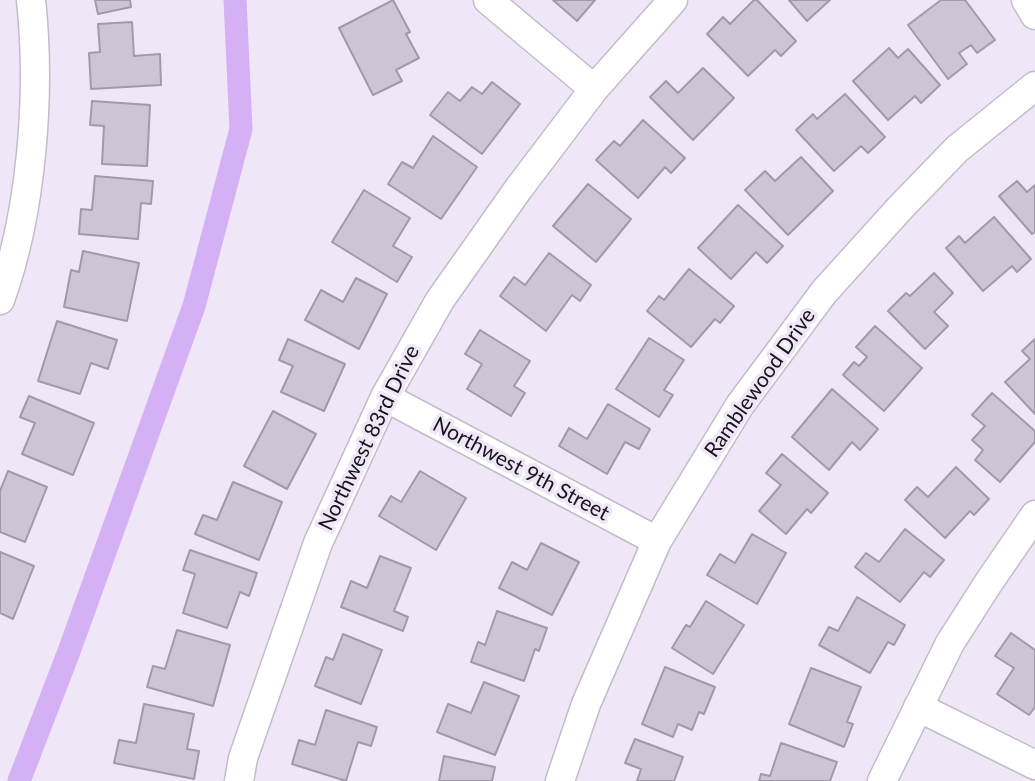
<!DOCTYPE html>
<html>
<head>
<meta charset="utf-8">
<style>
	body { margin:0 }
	canvas { display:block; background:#efe7f7 }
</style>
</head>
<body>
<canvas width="1035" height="781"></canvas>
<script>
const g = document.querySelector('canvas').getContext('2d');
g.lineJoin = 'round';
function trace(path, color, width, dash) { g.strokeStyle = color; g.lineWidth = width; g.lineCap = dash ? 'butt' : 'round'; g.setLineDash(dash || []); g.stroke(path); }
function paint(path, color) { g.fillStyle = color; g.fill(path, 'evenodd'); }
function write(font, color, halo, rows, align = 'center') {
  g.font = font + ' Lato,sans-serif'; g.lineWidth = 7; g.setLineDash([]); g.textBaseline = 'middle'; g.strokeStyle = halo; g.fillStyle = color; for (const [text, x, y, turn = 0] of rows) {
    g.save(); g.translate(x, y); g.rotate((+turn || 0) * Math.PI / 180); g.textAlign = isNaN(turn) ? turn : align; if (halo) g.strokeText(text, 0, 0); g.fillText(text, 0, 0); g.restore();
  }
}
const canal = new Path2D(`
	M19 781 68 654 194 306 241 129 235 0`);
const building = new Path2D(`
	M95 0H130L131 7 98 14Z
	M393 0 410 32 406 34 419 58 396 70 402 81 373 95 339 28Z
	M553 0H595L577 21Z
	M754 0H757L796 41 781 56 775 50 748 76 707 34 723 17 730 24Z
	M789 0H830L807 21Z
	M941 0H965L995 40 977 53 971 45 959 53 967 64 948 79 908 25Z
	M132 22 134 56 160 54 161 85 91 89 89 53 100 52 98 24Z
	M889 48 898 58 908 49 940 85 921 103 915 96 888 120 853 81Z
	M703 68 734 98 693 140 650 97 666 81 678 93Z
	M492 82 520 104 482 154 430 115 448 92 460 101 472 87 482 94Z
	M845 94 885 137 868 153 861 146 834 171 796 130 813 114 817 119Z
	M92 101 150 105 147 166 102 164 104 126 90 125Z
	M643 120 685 158 671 173 665 167 638 198 596 160 614 141 620 146Z
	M433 136 477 167 441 219 388 184 402 162 413 168Z
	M801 157 833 191 788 235 745 190 765 171 775 181Z
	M95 176 153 181 151 204 141 203 138 239 79 234 81 209 92 210Z
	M1017 181 1027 192 1035 185V232L1032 234 999 196Z
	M588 184 631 219 596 262 553 226Z
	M364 190 410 218 393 246 412 257 397 282 332 242Z
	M738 205 783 246 767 263 756 252 731 279 698 248Z
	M994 217 1031 259 1017 272 1012 266 983 291 946 248 959 236 965 243Z
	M83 251 139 263 127 321 64 307 71 270 79 272Z
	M549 253 591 285 580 301 572 295 546 331 500 296 514 277 525 285Z
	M689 269 734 306 720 323 715 319 691 347 647 311 659 296 664 300Z
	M934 273 953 293 934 312 948 326 925 349 888 311 906 293 910 296Z
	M356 278 387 294 359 349 305 320 321 290 343 302Z
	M57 321 117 340 108 369 91 363 80 394 38 381Z
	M875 326 922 368 884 411 843 375 854 362 859 366 867 357 856 347Z
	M480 330 530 361 514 386 525 393 511 416 467 389 482 364 465 354Z
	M649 338 684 360 664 390 673 395 659 417 616 389Z
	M288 339 345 364 324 411 281 392 293 366 279 360Z
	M1035 339V414L1005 382 1030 359 1022 351Z
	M832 389 878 429 860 450 852 442 829 470 792 437Z
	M992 393 1035 431V442L1000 482 975 460 983 450 972 440 985 426 972 415Z
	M29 396 94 423 73 475 22 454 35 423 20 417Z
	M608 404 650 429 639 449 625 442 607 474 559 446 569 428 587 439Z
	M273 411 316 434 287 489 244 466Z
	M782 454 828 493 811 513 807 509 786 534 759 511 781 485 766 473Z
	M956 467 989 499 974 515 970 511 945 538 905 500 917 487 928 497Z
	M8 471 47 487 25 542 0 532V491Z
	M420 471 466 498 436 550 379 516 391 496 401 502Z
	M233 482 282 502 259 560 195 534 203 515 217 520Z
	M905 529 944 560 930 577 924 572 900 602 855 567 866 553 879 562Z
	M752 534 786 553 757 604 707 575 720 554 735 563Z
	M541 543 579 562 552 615 499 588 512 562 527 570Z
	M190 550 257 573 249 596 240 592 227 628 183 613 195 574 183 570Z
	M0 552 34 566 13 619 0 613Z
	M380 556 411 568 394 611 408 617 403 631 341 607 351 581 367 588Z
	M857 597 905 625 894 645 888 642 870 673 819 645 829 627 838 631Z
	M706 601 744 625 713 674 672 648 686 625 690 627Z
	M497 611 547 628 539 651 535 649 524 681 471 662 478 642 485 645Z
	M177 630 230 645 213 706 147 687 153 666 165 669Z
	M1011 633 1035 650V707L1029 715 997 694 1014 668 995 656Z
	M343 634 382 650 361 704 315 686 326 657 333 660Z
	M665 667 715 687 704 714 699 712 692 730 678 724 673 737 642 724Z
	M811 668 861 687 847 722 853 724 844 747 789 724Z
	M484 682 519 696 495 755 437 732 448 704 471 713Z
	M144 704 194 714 187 749 199 751 194 779 114 763 119 740 136 743Z
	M326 710 377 727 371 746 358 742 346 781 292 764 299 740 315 745Z
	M635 739 683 757 674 781H637L641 769 625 763Z
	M781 743 837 762 830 781H759L761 774 770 776Z
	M444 756 495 767 492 781H439Z`);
const minor = new Path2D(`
	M488 0 594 89
	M1026 0 1035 15
	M0 300C32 212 41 93 31 0
	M385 397 657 541
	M918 707 1035 765
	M239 781 243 758 318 543 385 397 440 300 519 188 594 89 673 0
	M560 781 586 704 657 541 740 405 824 292 900 208 957 149 1035 86
	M882 781 950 643 989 582 1035 515`);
const streetNames = [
	["Ramblewood Drive",760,383,-55],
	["Northwest 83rd Drive",369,438,-64],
	["Northwest 9th Street",521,469,28]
];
trace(canal, '#d5b0f5', 23);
paint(building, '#cdc5d5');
trace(building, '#a29aa9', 2);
trace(minor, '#c4bccb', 31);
trace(minor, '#fff', 28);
write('21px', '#171419', '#efe7f7', streetNames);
</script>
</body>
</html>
